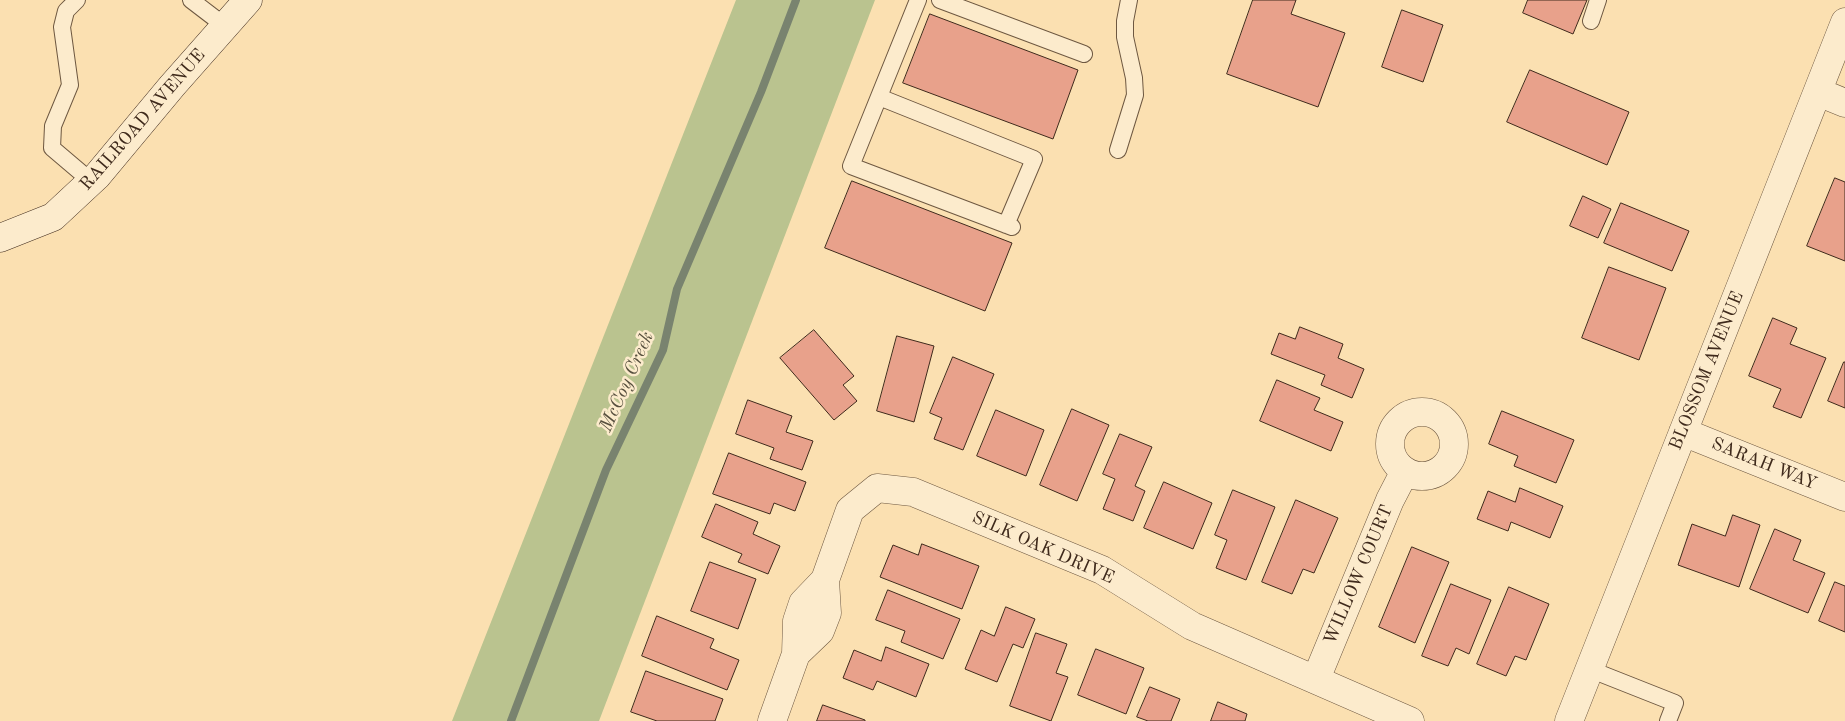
<!DOCTYPE html>
<html>
<head>
<meta charset="utf-8">
<style>
	body { margin:0 }
	canvas { display:block; background:#fbe0b1 }
</style>
</head>
<body>
<canvas width="1845" height="721"></canvas>
<script>
const g = document.querySelector('canvas').getContext('2d');
g.lineJoin = 'round';
function paint(path, color) { g.fillStyle = color; g.fill(path, 'evenodd'); }
function trace(path, color, width, dash) { g.strokeStyle = color; g.lineWidth = width; g.lineCap = dash ? 'butt' : 'round'; g.setLineDash(dash || []); g.stroke(path); }
function write(font, color, halo, rows, align = 'center') {
  g.font = font + ' "Old Standard TT",serif'; g.lineWidth = 5; g.setLineDash([]); g.textBaseline = 'middle'; g.strokeStyle = halo; g.fillStyle = color; for (const [text, x, y, turn = 0] of rows) {
    g.save(); g.translate(x, y); g.rotate((+turn || 0) * Math.PI / 180); g.textAlign = isNaN(turn) ? turn : align; if (halo) g.strokeText(text, 0, 0); g.fillText(text, 0, 0); g.restore();
  }
}
const green = new Path2D(`
	M736 0H875L599 721H452Z`);
const stream = new Path2D(`
	M511 721 606 470 663 350 677 289 761 92 796 0`);
const building = new Path2D(`
	M1253 0H1296L1291 14 1345 33 1318 107 1227 74Z
	M1528 0H1587L1573 34 1523 13Z
	M1402 10 1443 25 1423 82 1382 67Z
	M930 14 1078 70 1053 139 903 83Z
	M1530 70 1629 112 1607 165 1507 122Z
	M1835 178 1845 182V261L1807 246Z
	M852 181 1012 243 985 311 825 248Z
	M1583 196 1611 209 1598 238 1570 226Z
	M1621 203 1689 231 1672 271 1604 243Z
	M1609 267 1666 288 1639 360 1582 338Z
	M1773 318 1797 328 1790 344 1826 358 1801 418 1773 407 1781 389 1749 376Z
	M1300 327 1343 344 1338 358 1364 369 1352 398 1321 385 1325 375 1271 354 1279 333 1295 339Z
	M814 330 854 376 843 385 857 401 834 420 780 358Z
	M897 336 934 346 914 422 877 411Z
	M953 357 994 374 963 450 934 439 942 418 930 413Z
	M1844 362H1845V408L1828 401Z
	M1277 380 1320 398 1314 410 1343 422 1331 451 1260 421Z
	M748 400 792 416 786 432 813 441 802 470 770 459 774 448 736 434Z
	M1072 409 1109 425 1077 501 1040 485Z
	M996 410 1044 430 1026 476 977 456Z
	M1502 411 1574 440 1556 483 1514 466 1518 456 1489 444Z
	M1120 434 1152 447 1135 486 1145 491 1133 521 1103 509 1115 479 1103 474Z
	M729 453 806 482 795 511 774 503 770 514 713 494Z
	M1164 482 1212 503 1193 549 1144 528Z
	M1520 488 1563 506 1550 538 1511 522 1508 531 1477 519 1488 491 1515 502Z
	M1233 490 1275 507 1246 580 1216 568 1227 540 1215 535Z
	M1296 500 1338 518 1314 573 1303 569 1292 594 1262 582Z
	M716 504 758 522 753 534 780 546 768 574 738 562 742 554 702 537Z
	M1733 515 1760 525 1739 587 1678 565 1692 524 1725 536Z
	M1775 529 1801 540 1793 560 1825 573 1808 613 1750 589Z
	M922 544 979 566 962 609 880 577 893 545 918 555Z
	M1412 547 1449 562 1415 643 1379 627Z
	M710 562 756 579 738 629 691 611Z
	M1835 582 1845 586V632L1819 621Z
	M1451 584 1491 600 1469 654 1456 648 1448 666 1422 656Z
	M1509 587 1549 604 1526 660 1515 656 1506 676 1477 664Z
	M888 590 960 619 943 659 901 642 905 631 876 620Z
	M1006 607 1035 619 1023 648 1013 644 997 682 965 669 981 630 994 636Z
	M657 616 714 639 710 648 739 660 727 690 642 656Z
	M1036 633 1067 644 1056 673 1068 677 1051 721 1010 706Z
	M886 647 929 664 916 697 877 681 873 690 843 678 854 650 881 661Z
	M1096 649 1144 668 1126 714 1078 695Z
	M646 671 723 699 715 721H657L631 712Z
	M1150 687 1180 699 1171 721H1148L1137 717Z
	M1218 702 1247 714 1245 721H1211Z
	M823 705 865 720V721H817Z`);
const service = new Path2D(`
	M77 0 66 11 62 27 70 85 53 126 52 148 92 182
	M191 0 225 26
	M918 0 851 166 1012 227
	M940 0 1084 54
	M1591 21 1598 0
	M879 97 1034 159 1006 225
	M1118 150 1135 95 1134 78 1125 37V21L1129 0
	M1589 669 1675 703 1668 721`);
const minor = new Path2D(`
	M1818 92 1845 103
	M1390 444a32 32 0 1 1 64 0a32 32 0 1 1-64 0Z
	M1683 432 1845 497
	M796 654 820 631 827 613 825 580 850 510 877 488 913 492 1102 570 1192 626 1410 721
	M1316 679 1390 500 1405 471
	M772 721 796 654 797 621 803 603 825 580
	M1569 721 1845 22`);
const secondary = new Path2D(`
	M0 238 53 217 97 176 172 86 248 0`);
const streetNames = [
	["RAILROAD AVENUE",143,120,-49],
	["BLOSSOM AVENUE",1707,371,-68],
	["SARAH WAY",1764,464,22],
	["SILK OAK DRIVE",1043,548,24],
	["WILLOW COURT",1359,575,-67]
];
const waterNames = [
	["McCoy Creek",627,382,-66]
];
paint(green, '#bac38f');
trace(stream, '#79836f', 8);
paint(building, '#e8a18b');
trace(building, '#3f2a1c', 1);
trace(service, '#6e5841', 18);
trace(minor, '#6e5841', 29);
trace(secondary, '#3f2a1c', 29);
trace(service, '#fcebcc', 16);
trace(minor, '#fcebcc', 28);
trace(secondary, '#fcebcc', 28);
write('18px', '#3f2a1c', '#fcebcc', streetNames);
write('italic 19px', '#574f3e', '#fcebcc', waterNames);
</script>
</body>
</html>
